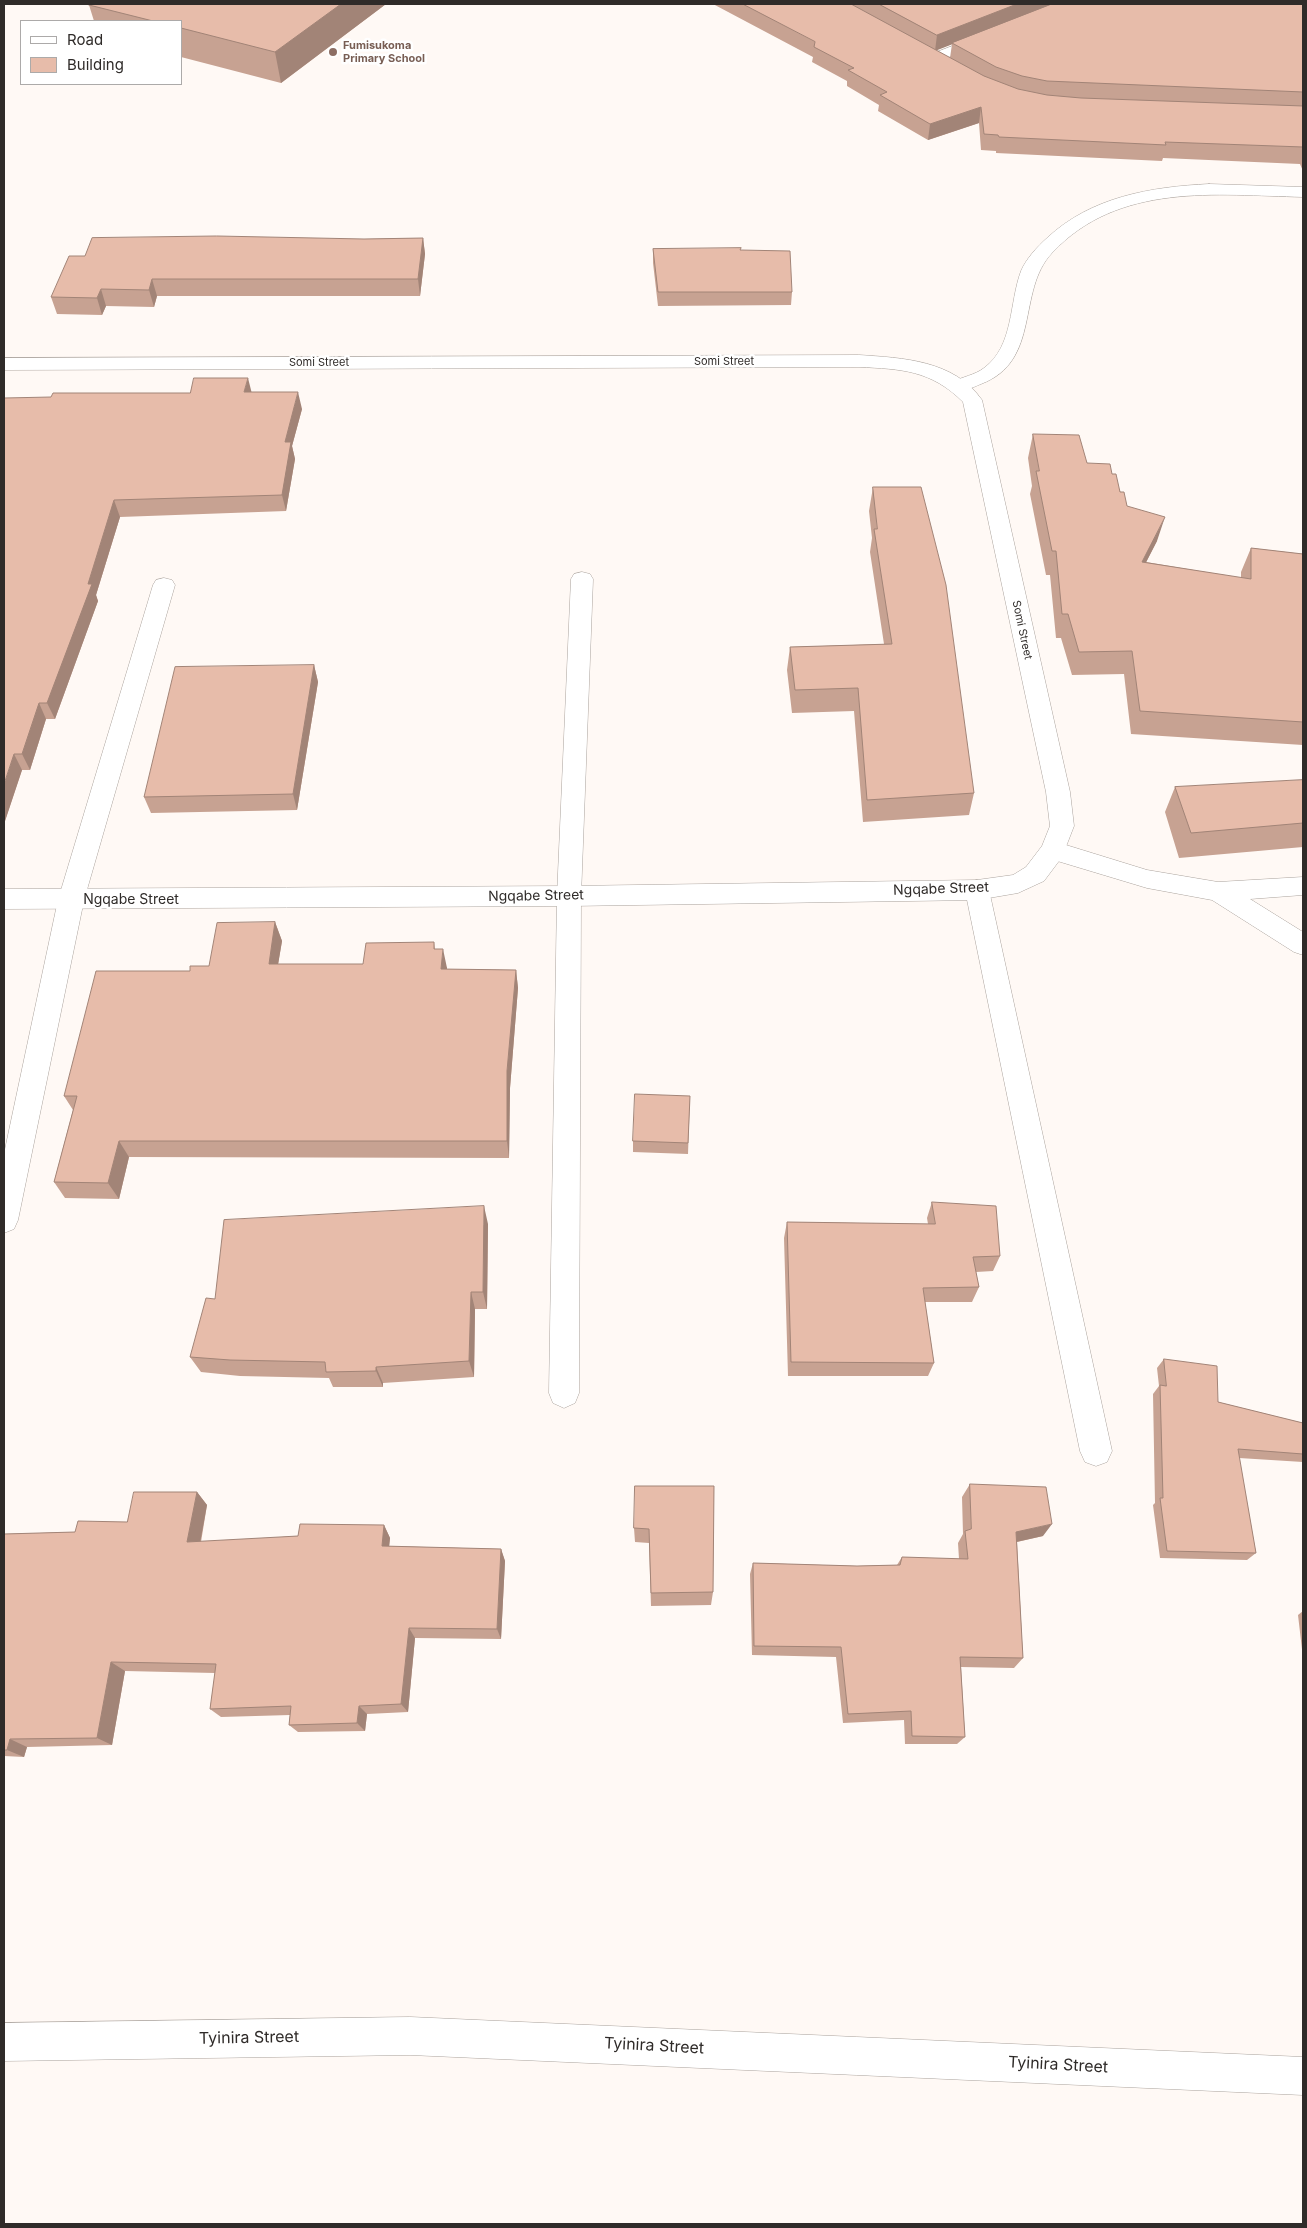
<!DOCTYPE html>
<html>
<head>
<meta charset="utf-8">
<style>
	body { margin:0 }
	#map { position:relative; width:1307px; height:2228px; overflow:hidden; background:#fff9f5; font-family:Inter,sans-serif }
	canvas { display:block }
	.frame { position:absolute; inset:0; border:5px solid #2f2b29; pointer-events:none }
	.legend { position:absolute; left:20px; top:20px; width:162px; height:65px; box-sizing:border-box; background:#fff; border:1px solid #acaaa9; margin:0; padding:6px 9px; list-style:none; font-size:15px; color:#2f2b29 }
	.legend li { display:flex; align-items:center; gap:10px; height:25px }
	.legend b { width:25px; border:1px solid #acaaa9 }
</style>
</head>
<body>
<div id="map">
<canvas width="1307" height="2228"></canvas>
<div class="frame"></div>
<ul class="legend">
<li><b style="height:6px;background:#fff"></b>Road</li>
<li><b style="height:14px;background:#e7bcaa"></b>Building</li>
</ul>
</div>
<script>
const g = document.querySelector('canvas').getContext('2d');
g.lineJoin = 'round';
function trace(path, color, width, dash) { g.strokeStyle = color; g.lineWidth = width; g.lineCap = dash ? 'butt' : 'round'; g.setLineDash(dash || []); g.stroke(path); }
function paint(path, color) { g.fillStyle = color; g.fill(path, 'evenodd'); }
function write(font, color, halo, rows, align = 'center') {
  g.font = font + ' Inter,sans-serif'; g.lineWidth = 5; g.setLineDash([]); g.textBaseline = 'middle'; g.strokeStyle = halo; g.fillStyle = color; for (const [text, x, y, turn = 0] of rows) {
    g.save(); g.translate(x, y); g.rotate((+turn || 0) * Math.PI / 180); g.textAlign = isNaN(turn) ? turn : align; if (halo) g.strokeText(text, 0, 0); g.fillText(text, 0, 0); g.restore();
  }
}
const lane = new Path2D(`
	M986 33 991 34 993 37 991 40 939 61H929L926 58 929 55Z
	M1209 184 1303 187V197C1216 195 1118 182 1052 253 1016 291 1042 361 981 384 971 388 963 393 952 390L950 386 952 382C962 377 975 375 984 368 1014 346 1009 303 1021 271 1026 259 1037 247 1047 238 1091 197 1150 187 1209 184Z
	M582 572 590 574 593 579 581 896 579 1393 575 1403 564 1408 553 1403 549 1393 557 896 571 579 574 574Z
	M164 578 172 580 175 585 84 900 18 1220 14 1229 4 1233V1154L58 900 153 585 156 580Z
	M1053 841 1147 870 1218 882 1303 877V895L1250 899 1303 932V955L1294 952 1212 900 1147 888 1044 857 1041 850 1044 843Z
	M977 880 986 883 989 890 1112 1451 1107 1462 1096 1466 1085 1462 1080 1451 965 890 968 883Z`);
const street = new Path2D(`
	M859 355C903 358 954 360 982 400L1070 792 1074 826 1062 857 1044 881 1018 893 977 900 569 906 4 909V889L569 886 977 880 1013 875 1026 867 1042 846 1050 826 1046 792 963 402C931 370 901 369 859 367L4 370V358Z`);
const secondary = new Path2D(`
	M410 2017 1303 2057V2095L410 2055 4 2061V2023Z`);
const wall = new Path2D(`
	M386 4 281 83 181 57V21H94L89 5Z
	M713 4H1303V171L1300 164 1163 158 1162 161 996 153V151L981 150 979 123 928 140 878 111 879 105 847 86V81L812 62 813 57ZM952 44 950 58 936 50Z
	M423 238 425 254 420 296H157L154 307 106 306 102 315 57 314 51 297 85 256 364 239Z
	M653 249 740 250 792 292 791 305 658 306 653 263Z
	M251 392 302 409 292 446 295 459 286 511 120 517 96 595 98 601 55 719H46L30 770H22L4 824 51 397Z
	M1033 434 1087 463 1112 474 1127 506 1157 541 1146 562 1241 578V572L1251 548 1303 554V745L1131 734 1124 674 1072 675 1061 638H1056L1050 575H1046L1030 494 1032 486 1028 458Z
	M873 487 974 793 969 815 863 822 854 711 792 713 787 670 790 647 884 644 870 552 872 538 869 511Z
	M314 665 318 682 297 810 151 813 144 797Z
	M1303 780V847L1179 858 1165 812 1175 787Z
	M275 922 282 941 278 964H363L434 942 435 949 447 968V969L516 970 518 988 510 1088 509 1158 129 1157 119 1199 65 1198 54 1182 73 1110 64 1096 190 971 209 966Z
	M690 1096 688 1154 633 1152V1141Z
	M932 1202 1000 1256 993 1271 976 1272 979 1287 972 1302H925L934 1363 928 1376H788L784 1238 787 1222 928 1224 927 1218Z
	M488 1224 487 1309H475L474 1377 383 1383V1387H333L329 1378 240 1376 201 1372 190 1357 215 1299Z
	M1164 1359 1218 1402 1303 1423V1462L1239 1458 1256 1553 1247 1560 1160 1558 1153 1505 1155 1503 1153 1394 1159 1386 1157 1368Z
	M970 1484 1043 1536 1017 1542 1023 1658 1014 1668 961 1667 965 1737 957 1744H905L904 1720 843 1723 836 1657 752 1655 750 1574 753 1563 857 1566 897 1565 902 1557 959 1559 958 1543 963 1534 962 1497Z
	M714 1486 713 1592 711 1605 651 1606 649 1543 635 1542 634 1528Z
	M197 1492 207 1505 201 1542 298 1536 384 1525 390 1538 389 1546 501 1549 505 1561 501 1639 415 1638 408 1712 367 1714 365 1731 298 1732 289 1725 290 1715 221 1717 210 1709 215 1673 125 1671 112 1745 27 1747 24 1757 4 1756V1534L75 1532 127 1522Z
	M1303 1611V1658L1298 1615Z`);
const shadedWall = new Path2D(`
	M341 4H386L281 83 275 52Z
	M1017 4H1054L935 51 937 35Z
	M981 107 979 123 928 140 930 124Z
	M423 238 425 254 420 296 418 279Z
	M152 279 157 296 154 307 149 290Z
	M101 289 106 306 102 315 97 298Z
	M248 378 252 394 244 392Z
	M298 392 302 409 292 446 295 459 286 511 282 495 285 442Z
	M114 500 120 517 96 595 98 601 55 719 47 703 88 584Z
	M1165 517 1157 541 1134 586 1142 562Z
	M314 665 318 682 297 810 293 794Z
	M39 703 46 719 30 770 22 754Z
	M14 754 22 770 4 824V784Z
	M275 922 282 941 275 983 269 964Z
	M443 949 447 968 445 988 441 969Z
	M516 970 518 988 510 1088 509 1158 507 1141V1071Z
	M119 1141 129 1157 119 1199 108 1183Z
	M484 1206 488 1224 487 1309 483 1292Z
	M471 1292 475 1309 474 1377 469 1361Z
	M376 1367 383 1383V1387L376 1371Z
	M197 1492 207 1505 198 1554 187 1542Z
	M1052 1524 1043 1536 1007 1544 1016 1532Z
	M384 1525 390 1538 388 1558 382 1546Z
	M501 1549 505 1561 501 1639 497 1629Z
	M409 1628 415 1638 408 1712 401 1704Z
	M111 1662 125 1671 112 1745 97 1738Z
	M359 1706 367 1714 365 1731 357 1723Z
	M10 1739 27 1747 24 1757 7 1750Z`);
const building = new Path2D(`
	M92 4H341L275 52 181 28V21H153L89 5Z
	M743 4H851L984 76 1018 89 1047 95 1081 98 1303 106V147L1165 142 1166 145 999 137 998 135 984 134 981 107 930 124 880 95 887 92 848 70 854 68 814 47 815 42Z
	M879 4H1017L937 35Z
	M1052 4H1303V92L1047 81 1022 76 996 67 952 43Z
	M217 236 364 239 423 238 418 279H152L149 290 101 289 97 298 51 297 69 256H85L92 238Z
	M741 248 740 250 790 251 792 292H658L653 249Z
	M194 378H248L244 392H298L285 442H291L282 495 114 500 88 584H92L47 703H39L22 754H14L4 784V398L51 397 53 393H190Z
	M1033 434 1079 435 1087 463 1110 464 1112 474H1116L1120 492H1124L1127 506 1165 517 1142 562 1251 579V548L1303 554V722L1140 711 1132 651 1079 652 1068 614H1062L1056 551H1052L1036 471H1039Z
	M873 487H921L946 585 974 793 867 800 858 688 795 690 790 647 892 644 874 529H877Z
	M314 665 293 794 144 797 175 667Z
	M1303 780V823L1191 833 1175 787Z
	M275 922 269 964H363L366 943 434 942V949H443L441 969 516 970 507 1071V1141H119L108 1183 54 1182 77 1096H64L96 971H190V966H209L217 923Z
	M635 1094 690 1096 688 1143 633 1141Z
	M932 1202 996 1206 1000 1256 973 1257 979 1287 923 1288 934 1363 791 1362 787 1222 935 1224Z
	M484 1206 483 1292H471L469 1361 376 1367V1371L326 1372 325 1362 230 1360 190 1357 206 1298 215 1299 224 1220Z
	M1164 1359 1217 1366 1218 1402 1303 1423V1454L1238 1449 1256 1553 1167 1551 1160 1498H1163L1160 1385 1166 1386Z
	M970 1484 1046 1487 1052 1524 1016 1532 1023 1658 960 1657 965 1737 912 1736 911 1711 848 1714 841 1647 754 1646 753 1563 857 1566 900 1565 902 1557 968 1559 965 1531 971 1529Z
	M635 1486H714L713 1592 651 1593 649 1529 634 1528Z
	M134 1492H197L187 1542 298 1536 300 1524 384 1525 382 1546 501 1549 497 1629 409 1628 401 1704 359 1706 357 1723 289 1725 291 1706 210 1709 216 1664 111 1662 97 1738 10 1739 7 1750H4V1534L75 1532 78 1521 127 1522Z`);
const markers = [
	[333,52,5,"#8d6e63"]
];
const farEducationnames = [
	["Fumisukoma",343,46],
	["Primary School",343,59]
];
const farStreetnames = [
	["Somi Street",724,362],
	["Somi Street",319,363],
	["Somi Street",1022,630,78]
];
const streetNames = [
	["Ngqabe Street",941,889,-2],
	["Ngqabe Street",536,896,-1],
	["Ngqabe Street",131,900]
];
const nearStreetnames = [
	["Tyinira Street",249,2038,-1],
	["Tyinira Street",654,2046,3],
	["Tyinira Street",1058,2065,3]
];
trace(lane, '#aba39d', 1);
trace(street, '#aba39d', 1);
trace(secondary, '#aba39d', 1);
paint(lane, '#fff');
paint(street, '#fff');
paint(secondary, '#fff');
paint(wall, '#c7a292');
paint(shadedWall, '#a28477');
paint(building, '#e7bcaa');
trace(building, '#a28477', 1);
for (const [x, y, r, color] of markers) { const dot = new Path2D(); dot.arc(x, y, r, 0, 2 * Math.PI); g.fillStyle = color; g.fill(dot); trace(dot, '#fff', 2); }
write('bold 11px', '#785e54', '#fff', farEducationnames, 'left');
write('11px', '#2f2b29', '#fff', farStreetnames);
write('14px', '#2f2b29', '#fff', streetNames);
write('16px', '#2f2b29', '#fff', nearStreetnames);
</script>
</body>
</html>
